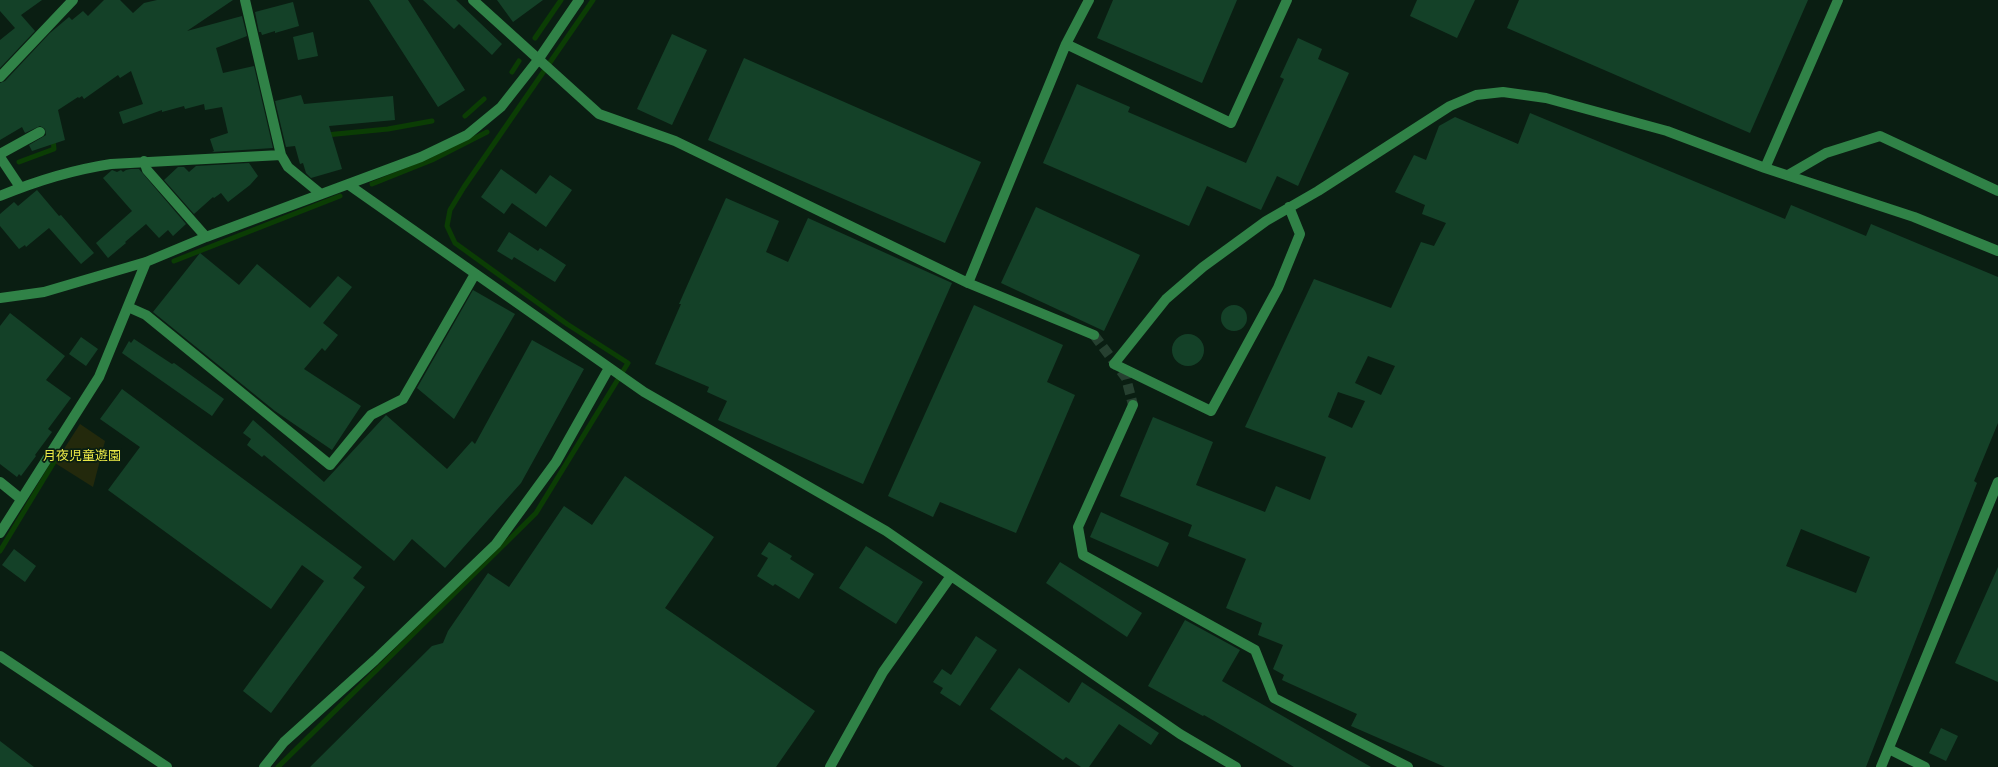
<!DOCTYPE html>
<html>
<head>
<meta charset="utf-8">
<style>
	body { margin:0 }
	canvas { display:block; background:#0a1e12 }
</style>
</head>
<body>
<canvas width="1998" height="767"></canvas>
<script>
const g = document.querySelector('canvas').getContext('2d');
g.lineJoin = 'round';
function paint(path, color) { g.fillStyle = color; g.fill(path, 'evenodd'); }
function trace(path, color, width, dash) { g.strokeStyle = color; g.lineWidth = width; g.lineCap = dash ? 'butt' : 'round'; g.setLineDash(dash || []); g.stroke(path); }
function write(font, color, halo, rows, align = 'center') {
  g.font = font + ' "Sofia Sans Condensed","Noto Sans JP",sans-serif'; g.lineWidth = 3.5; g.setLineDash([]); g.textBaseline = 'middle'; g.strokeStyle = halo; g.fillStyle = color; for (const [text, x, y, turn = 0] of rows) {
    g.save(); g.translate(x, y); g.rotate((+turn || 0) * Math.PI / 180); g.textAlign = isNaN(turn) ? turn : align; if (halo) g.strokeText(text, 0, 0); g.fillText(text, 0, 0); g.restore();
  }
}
const green = new Path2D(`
	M80 424 105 441 93 487 55 463Z`);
const stream = new Path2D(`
	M535 38 561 0
	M512 72 519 61
	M465 116 484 99
	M326 135 388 129 432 121
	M19 162 54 149 53 139
	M372 184 432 160 487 132
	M174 261 340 196
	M0 551 54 462
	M278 767 536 513 628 363 567 324 455 243 447 226 450 210 464 187 593 0`);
const building = new Path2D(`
	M0 0H42L21 15 35 31 0 68V40L15 28 0 11Z
	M104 0H120L133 13 144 3 157 0H233L187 31 242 16 247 36 216 48 223 73 254 66 273 148 212 152 214 151 210 139 228 133 222 107 205 110 204 104 185 109 184 106 162 112V110L123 124 119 112 143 104 131 71 120 78 118 75 84 99 82 96 79 98 78 97 58 110 65 140 32 151 29 145 46 135 45 129 40 126 25 133 22 127 0 140V83L5 81 50 33 69 17 72 20 83 11 88 16Z
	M369 0H408L465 90 438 107Z
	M423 0H456L502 44 492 55 459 24 454 29Z
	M497 0H543L513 22Z
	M1113 0H1237L1202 83 1097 38Z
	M1417 0H1475L1457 38 1410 16Z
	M1519 0H1808L1750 133 1507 28Z
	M293 2 299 26 275 33V31L262 35 261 32H259L255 12Z
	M313 32 318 56 298 60 293 37Z
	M672 34 707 50 672 125 637 109Z
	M1298 38 1322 49 1318 59 1349 73 1298 186 1277 176 1261 210 1207 186 1189 226 1043 163 1077 84 1130 107 1128 112 1246 163 1284 79 1280 77Z
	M744 58 981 162 945 243 708 140Z
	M301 95 304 104 393 96 395 120 329 126 342 169 311 178 306 173 303 163 300 164 295 146 286 147 275 101Z
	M1530 113 1785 219 1791 205 1866 236 1871 224 1998 277V423L1974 481 1977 483 1866 767H1445L1351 726 1357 714 1282 680 1284 675 1273 669 1283 645 1258 635 1262 623 1226 608 1246 559 1188 536 1192 525 1120 496 1153 417 1213 442 1196 485 1265 512 1276 486 1310 500 1326 457 1245 427 1314 279 1391 308 1421 242 1434 246 1446 223 1422 214 1425 205 1395 192 1414 155 1426 160 1439 126 1455 117 1518 144ZM1368 356 1395 366 1381 395 1355 383ZM1338 392 1365 401 1352 428 1328 417ZM1801 529 1870 557 1856 593 1786 566Z
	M249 163 258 176 250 185 228 202 221 193 214 198 213 197 194 214 164 180 178 167H184L189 172 196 166Z
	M131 169H139L186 224 173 236 168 230 159 238 146 224 125 242 126 243 108 258 96 243 132 211 103 178 112 170 117 172 121 170 123 172 126 170Z
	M501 169 536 194 550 175 572 190 546 227 512 203 504 214 481 197Z
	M37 190 59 216 61 215 94 253 81 264 49 228 26 247 25 245 19 249 0 226V214L14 202 18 206Z
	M726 198 779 221 766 252 788 262 808 218 952 283 863 484 718 420 727 401 707 392 709 387 655 364 681 304H679Z
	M1036 207 1140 255 1104 331 1001 283Z
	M509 232 538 251 540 248 566 265 555 282 514 257 512 260 497 251Z
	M200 253 239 285 257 264 310 308 338 276 352 287 323 323 338 335 325 351 322 348 304 369 361 406 332 450 275 411 153 312Z
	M473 290 515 314 454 419 417 388Z
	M1221 318a13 13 0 1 1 26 0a13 13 0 1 1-26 0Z
	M974 305 1063 345 1047 382 1075 395 1016 533 940 502 933 517 888 496Z
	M10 313 65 356 46 380 71 398 48 429 52 432 35 455 36 456 21 476 19 474 17 477 0 464V326Z
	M1172 350a16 16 0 1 1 32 0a16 16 0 1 1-32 0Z
	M81 337 98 349 86 366 69 354Z
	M134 339 172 364 174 363 224 399 212 416 122 353 129 341 131 343Z
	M532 340 584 369 521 483 445 568 412 539 394 561 264 455 262 457 247 445 251 439 243 433 253 420 324 482 386 415 447 469 472 441 475 444Z
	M122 389 362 567 353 578 365 587 271 713 243 691 324 581 302 565 271 609 108 490 140 447 100 419Z
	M625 476 714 537 665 608 815 711 776 767H310L432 646 443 643 448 631 488 573 509 587 564 506 592 525Z
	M1101 512 1169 543 1158 567 1090 537Z
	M769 542 792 556 790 559 814 574 799 599 775 584 773 586 757 576 768 558 761 554Z
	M866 546 923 582 896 624 839 588Z
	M14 549 36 566 25 582 2 565Z
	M1060 562 1142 613 1127 637 1046 583Z
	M1998 567V682L1955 663Z
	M1185 620 1240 650 1222 681 1371 767H1294L1204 715 1203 716 1148 686Z
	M976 636 997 650 960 706 940 693 943 688 933 682 942 669 951 675Z
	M1019 668 1069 703 1082 682 1159 733 1151 745 1119 724 1089 767H1081L1066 757 1063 760 990 709Z
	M1941 728 1958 736 1946 761 1929 753Z
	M0 741 34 767H0Z`);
const minorTunnel = new Path2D(`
	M1094 335 1126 378 1133 405`);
const minor = new Path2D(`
	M245 0 281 155
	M473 0 599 114 675 141 968 283 1094 335
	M1066 44 1231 123 1287 0
	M0 77 73 0
	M0 154 40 132
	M0 157 20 187
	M144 161 147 170 206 237
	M1765 168 1838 0
	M1788 175 1826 153 1880 136 1998 191
	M349 185 644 392 886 531 1180 734 1236 767
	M0 196C36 181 72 170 111 164L281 155 288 167 321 194
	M1289 207 1300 234 1278 288 1211 411 1114 364 1166 299 1203 267 1266 221 1318 191 1450 106 1476 95 1503 92 1546 98 1667 131 1765 168 1914 217 1998 251
	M968 283 1066 44 1089 0
	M0 298 44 292 146 262 206 237 421 157 467 135 501 107 538 60 579 0
	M128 307 146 315 330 465 371 415 403 399 475 274
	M1133 405 1078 527 1083 555 1255 650 1274 698 1408 767
	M0 482 21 499
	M0 533 99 377 146 262
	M0 656 167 767
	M1889 749 1925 767
	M264 767 284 742 375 660 496 544 556 462 609 368
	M830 767 883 672 951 576
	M1881 767 1998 482`);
const parkNames = [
	["月夜児童遊園",82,457]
];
paint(green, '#23290c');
trace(stream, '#0b3d04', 5);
paint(building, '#144128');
trace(minorTunnel, '#264030', 10, [10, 5]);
trace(minor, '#308247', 10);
write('13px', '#ebe947', '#0a1e12', parkNames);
</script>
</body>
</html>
